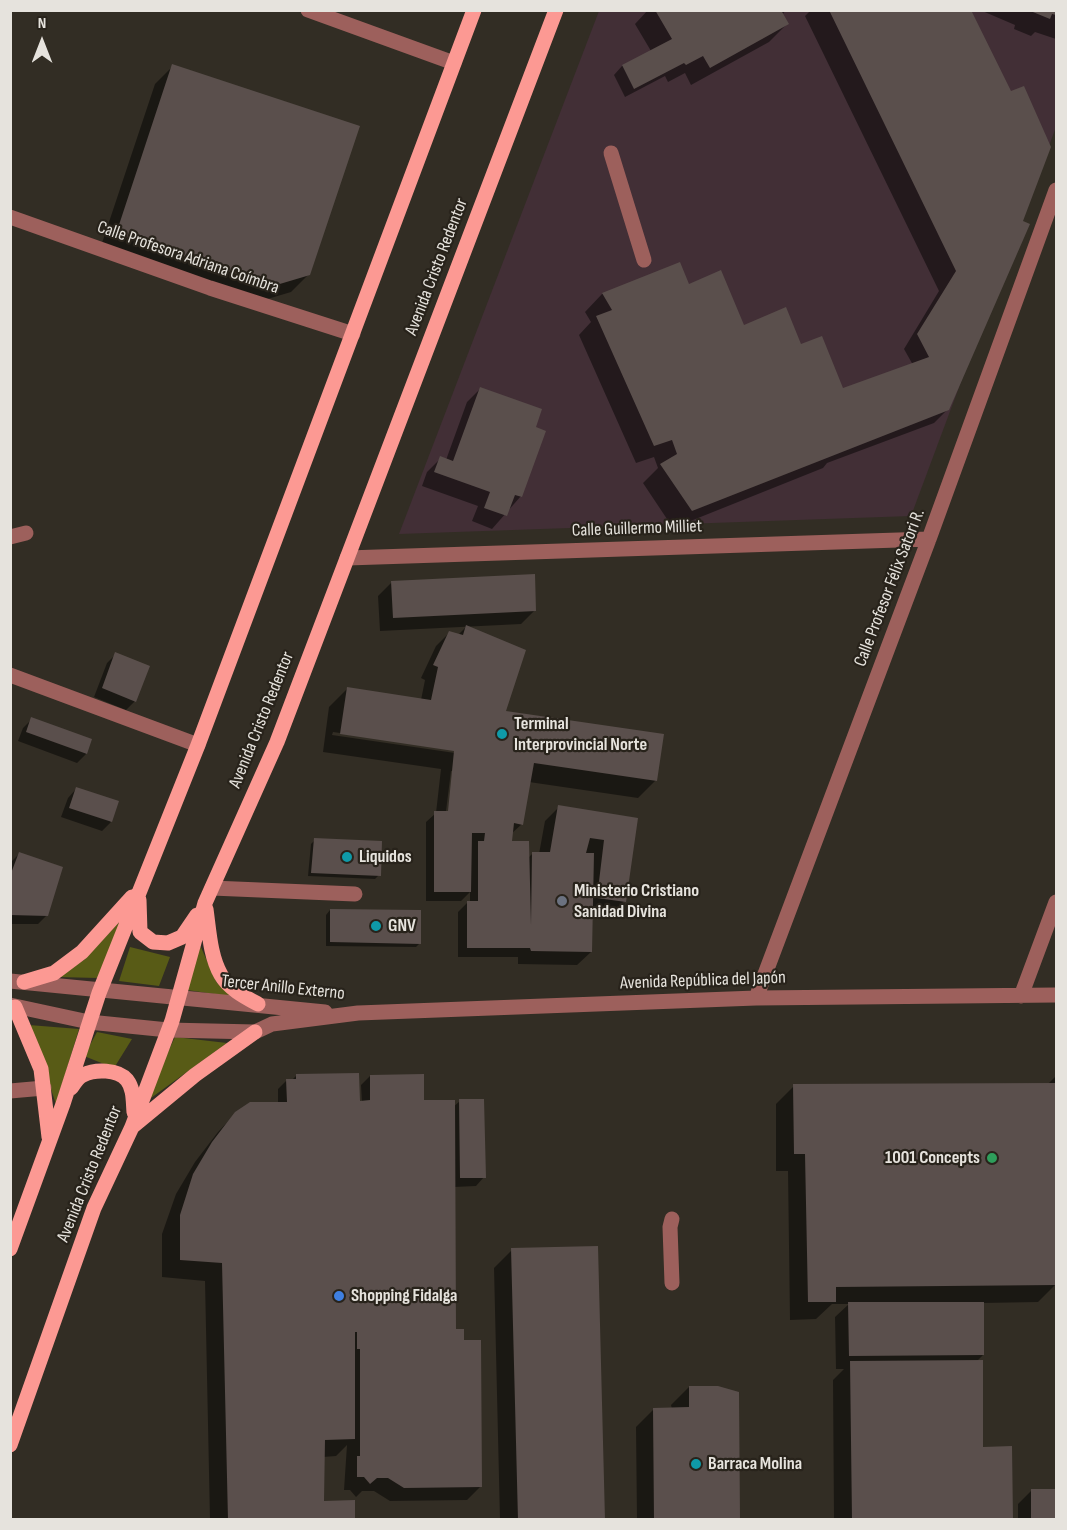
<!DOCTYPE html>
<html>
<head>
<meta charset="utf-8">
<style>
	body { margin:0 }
	#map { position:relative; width:1067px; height:1530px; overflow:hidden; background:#322d24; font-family:"Sofia Sans Condensed",sans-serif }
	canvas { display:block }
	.frame { position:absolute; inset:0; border:12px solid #e6e3dd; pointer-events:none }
	.north { position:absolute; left:12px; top:12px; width:60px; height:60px; -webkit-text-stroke:4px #28231b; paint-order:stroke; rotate:0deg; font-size:16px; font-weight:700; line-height:24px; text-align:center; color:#e6e3dd }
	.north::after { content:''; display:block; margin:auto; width:21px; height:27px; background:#e6e3dd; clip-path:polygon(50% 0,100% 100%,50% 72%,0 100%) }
</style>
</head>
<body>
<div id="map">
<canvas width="1067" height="1530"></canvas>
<div class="frame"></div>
<div class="north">N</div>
</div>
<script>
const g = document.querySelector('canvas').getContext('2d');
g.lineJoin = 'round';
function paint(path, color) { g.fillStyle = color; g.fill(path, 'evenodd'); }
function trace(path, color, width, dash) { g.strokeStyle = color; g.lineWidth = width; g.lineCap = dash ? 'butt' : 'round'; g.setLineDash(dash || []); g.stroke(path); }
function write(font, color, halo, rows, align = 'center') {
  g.font = font + ' "Sofia Sans Condensed",sans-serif'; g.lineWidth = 4.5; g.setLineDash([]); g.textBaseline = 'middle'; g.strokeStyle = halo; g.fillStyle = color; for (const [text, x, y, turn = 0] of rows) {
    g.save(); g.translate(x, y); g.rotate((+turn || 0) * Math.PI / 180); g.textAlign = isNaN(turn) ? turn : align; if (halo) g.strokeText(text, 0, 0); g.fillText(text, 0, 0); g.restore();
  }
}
const industrial = new Path2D(`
	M599 11H1056V127L911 516 399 534Z`);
const green = new Path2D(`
	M125 916 98 978 57 977 84 960Z
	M199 943 217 983 235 997 187 990Z
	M130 947 170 957 159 986 119 981Z
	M29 1025 79 1029 56 1104Z
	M97 1032 132 1039 114 1068 84 1056Z
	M175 1037 227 1043 144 1103Z`);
const shadow = new Path2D(`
	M648 10H786L782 15 787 24 769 42 691 85 685 73 668 82 665 76 625 97 614 75 622 66 651 51 635 24Z
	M811 10H969L1010 93 948 409 934 423 827 463 823 468 673 528 643 483 658 468 654 457 636 463 579 335 591 322 585 312 602 294 679 264 688 286 743 327 800 347 836 394 913 365 904 349 939 291 805 16Z
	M980 10H1056V39L1035 32 1031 36 1014 29 1015 25Z
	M173 66 309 274 291 292 254 303 99 252 155 84Z
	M481 388 521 496 492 529 472 521 478 506 422 486 427 472 441 458 446 460 467 402Z
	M392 582 535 610 521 624 380 631 378 596Z
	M466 627 502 712 656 780 638 798 529 782 522 824 511 834V842L528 858 533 853 539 854 545 821 559 807 636 819 624 901 611 915 592 912 591 952 577 965 518 964V957H458V912L467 903H470V892L461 901H426V822L436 813 441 769 323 752 329 707 347 689 421 700 425 680 421 678 436 646 449 633 458 635ZM333 732 457 750 455 753 332 735ZM451 771H454L448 819H445Z
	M116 654 135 701 126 710 94 697 107 663Z
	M32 719 90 740 86 754 77 763 18 741 23 728Z
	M76 789 111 822 102 831 61 817 68 798Z
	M315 840 379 875 375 879 308 876 311 844Z
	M19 854 47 915 38 924H10V863Z
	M330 910 420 943 416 947 326 946V915Z
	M296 1076 362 1103 361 1085 370 1076 420 1102 453 1107 460 1101 484 1177 476 1186 454 1187V1328L481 1486 467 1500 390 1501 374 1491H362L356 1497 350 1490H344L347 1445 336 1456 323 1457V1503L354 1520H210L205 1281 162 1277V1234L176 1194 195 1162 218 1132 236 1113 278 1103V1089L287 1080H292Z
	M1056 1076V1284L1038 1302 982 1303 983 1355 976 1362 982 1448 1011 1520H834L833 1380 844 1369H836L835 1317 849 1304H832L816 1319 790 1320 788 1171H776V1104L794 1086 1048 1084Z
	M512 1250 604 1520H500L494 1268Z
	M1056 1307V1362L1055 1308Z
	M689 1387 738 1520H637L636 1427 654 1409H672L671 1405Z
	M1056 1490V1520H1018V1504L1031 1491Z`);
const building = new Path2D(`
	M655 10H781L789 24 710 68 703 56 686 65 684 63 634 89 622 65 672 39Z
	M829 10H971L1011 91 1024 86 1051 147 1023 221 1030 224 949 410 692 511 660 464 677 454 672 440 654 446 596 316 612 310 602 293 680 262 689 284 721 270 744 325 786 307 801 344 822 336 843 388 929 357 917 334 956 271Z
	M1028 10H1056V15L1052 14 1050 19Z
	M172 64 360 126 310 275 273 286 116 234Z
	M480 387 542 409 536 427 546 431 522 497 515 495 507 516 484 508 490 492 434 472 440 456 453 461Z
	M535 574 536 611 393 618 391 581Z
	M466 625 526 650 506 711 664 734 657 781 534 763 523 825 514 823 512 841H529L531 925 532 852H550L558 805 638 818 626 902 597 898 604 840 590 838 586 853H594L592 952 531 951 530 948H467V901H478V841H484L485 833H472L471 892H434V811H448L454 751 340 734 347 687 431 700 438 667 433 665 449 631 463 635Z
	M115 652 150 666 136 702 102 688Z
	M31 717 92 739 87 754 26 732Z
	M76 787 119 801 112 822 69 808Z
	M314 838 382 841 381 876 311 873Z
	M19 852 63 867 48 916 10 915V876Z
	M330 909 421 910V944L330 942Z
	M359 1073 360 1101 370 1100V1075L424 1074V1100H455L456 1329H464V1340H481L482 1487 404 1488 388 1478H377L370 1484 364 1477H357V1456H360V1349H357V1332H355V1439L325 1440 324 1501 355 1500V1520H228L222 1263 180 1260V1215L193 1174 212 1142 235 1112 250 1102H287L286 1079H296V1074Z
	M1056 1083V1285L836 1287V1302H808L805 1154H794L793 1084Z
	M459 1099H484L486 1178H460Z
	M598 1246 605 1520H518L511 1248Z
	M848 1302H984V1355L849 1356Z
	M983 1360V1447L1012 1446 1013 1520H852L850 1361Z
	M689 1386H718L739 1392 740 1520H654L653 1408 689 1407Z
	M1031 1489H1056V1520H1031Z`);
const minor = new Path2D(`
	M308 10 454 63
	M611 153 644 260
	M10 217 210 288 353 334
	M10 537 26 533
	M347 558 929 539
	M10 675 198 745
	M212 888 355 894
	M10 981 325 1012
	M1021 996 1056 902
	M756 998 929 539 1056 190
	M10 1005 89 1022 168 1030 255 1032 272 1024 358 1013 756 998 1056 995
	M10 1091 44 1088
	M672 1219 670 1227 672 1283`);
const major = new Path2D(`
	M139 900 140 932 153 942 168 943 182 937 197 915
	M206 909C209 930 210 956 221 975 228 988 245 997 258 1004
	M24 982 54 973 82 952 132 897
	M15 1007 41 1069 49 1137
	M71 1088C74 1084 78 1077 83 1075 95 1069 118 1069 127 1080 134 1089 133 1101 134 1112
	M132 1127 195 1075 255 1032
	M10 1249 63 1104 99 993 198 745 474 10
	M10 1445 94 1208 132 1127 172 1021 205 903 277 742 556 10`);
const markers = [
	[502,734,6,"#0f9aa8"],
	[347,857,6,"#0f9aa8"],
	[562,901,6,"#6b7280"],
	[376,926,6,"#0f9aa8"],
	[992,1158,6,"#2e9e5b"],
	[339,1296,6,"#3f7fe0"],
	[696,1464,6,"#0f9aa8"]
];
const streetNames = [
	["Calle Profesora Adriana Coímbra",188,258,19],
	["Avenida Cristo Redentor",437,267,-69],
	["Calle Guillermo Milliet",637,529,-2],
	["Calle Profesor Félix Satori R.",890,588,-69],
	["Avenida Cristo Redentor",262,720,-68],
	["Avenida República del Japón",703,981,-2],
	["Tercer Anillo Externo",283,988,6],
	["Avenida Cristo Redentor",90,1174,-68]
];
const poiNames = [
	["Terminal",514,724],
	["Interprovincial Norte",514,745],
	["Liquidos",359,857],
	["Ministerio Cristiano",574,891],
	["Sanidad Divina",574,912],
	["GNV",388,926],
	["1001 Concepts",980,1158,"right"],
	["Shopping Fidalga",351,1296],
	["Barraca Molina",708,1464]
];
paint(industrial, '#422f36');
paint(green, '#585b16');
paint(shadow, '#0007');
paint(building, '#5a4f4c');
trace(minor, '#9d605c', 15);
trace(major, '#fc9993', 15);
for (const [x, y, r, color] of markers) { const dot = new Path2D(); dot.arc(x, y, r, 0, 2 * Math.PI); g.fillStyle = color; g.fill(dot); trace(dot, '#28231b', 2); }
write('18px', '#e6e3dd', '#28231b', streetNames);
write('bold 18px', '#e6e3dd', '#28231b', poiNames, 'left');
</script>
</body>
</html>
